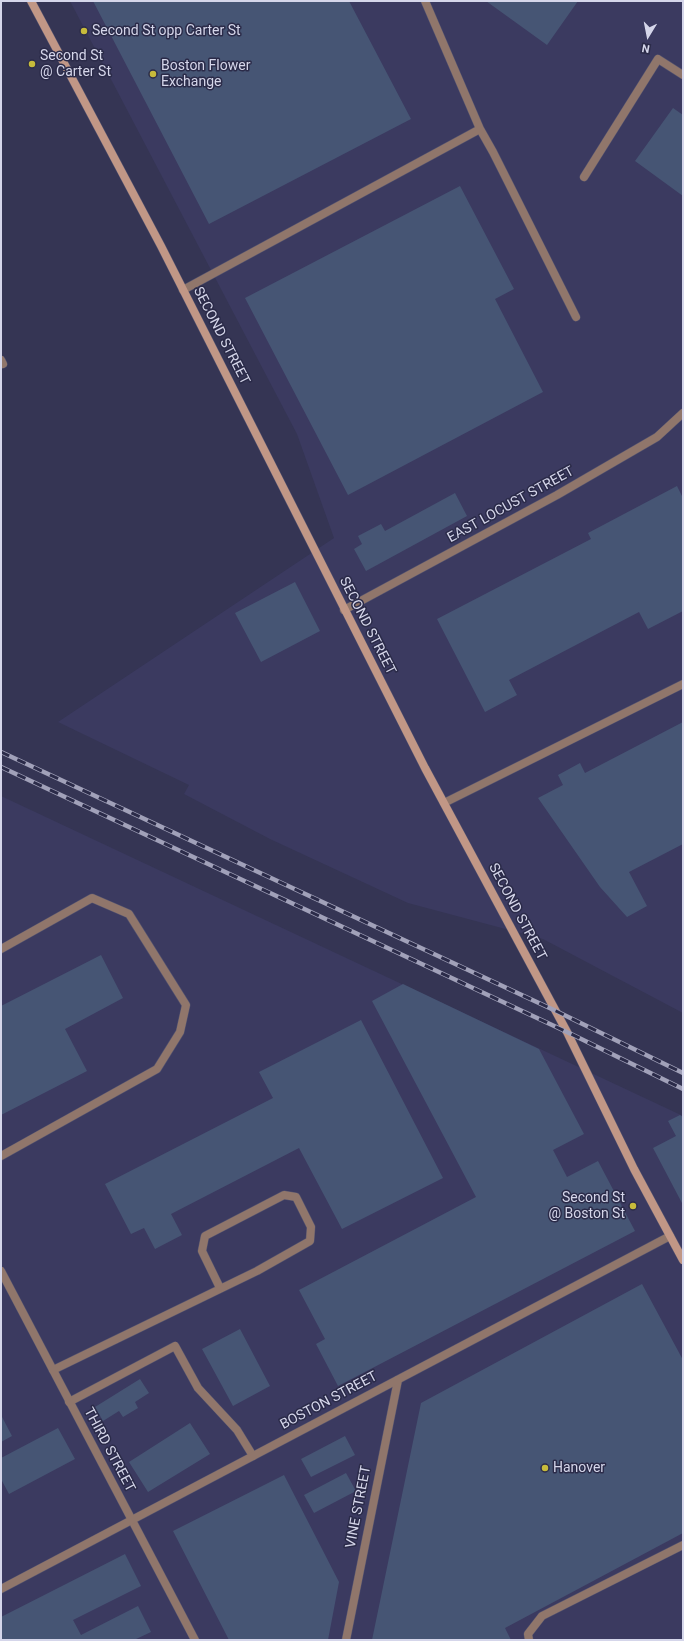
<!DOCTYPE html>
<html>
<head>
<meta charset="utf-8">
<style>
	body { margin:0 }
	#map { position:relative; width:684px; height:1641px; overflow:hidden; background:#353554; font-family:Roboto,sans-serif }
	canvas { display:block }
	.frame { position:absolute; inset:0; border:2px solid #d5d6ea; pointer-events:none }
	.north { position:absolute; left:628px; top:16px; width:40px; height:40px; -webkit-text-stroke:3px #2b2b49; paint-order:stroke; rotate:190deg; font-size:11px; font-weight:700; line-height:16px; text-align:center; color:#d5d6ea }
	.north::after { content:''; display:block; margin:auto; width:14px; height:18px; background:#d5d6ea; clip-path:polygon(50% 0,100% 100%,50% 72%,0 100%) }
</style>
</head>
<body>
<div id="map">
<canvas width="684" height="1641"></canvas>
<div class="frame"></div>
<div class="north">N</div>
</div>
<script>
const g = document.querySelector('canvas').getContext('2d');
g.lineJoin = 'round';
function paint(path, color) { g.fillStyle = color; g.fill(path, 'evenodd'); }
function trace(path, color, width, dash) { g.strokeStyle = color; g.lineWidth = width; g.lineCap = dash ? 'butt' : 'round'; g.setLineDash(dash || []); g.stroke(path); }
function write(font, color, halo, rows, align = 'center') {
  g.font = font + ' Roboto,sans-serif'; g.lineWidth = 3; g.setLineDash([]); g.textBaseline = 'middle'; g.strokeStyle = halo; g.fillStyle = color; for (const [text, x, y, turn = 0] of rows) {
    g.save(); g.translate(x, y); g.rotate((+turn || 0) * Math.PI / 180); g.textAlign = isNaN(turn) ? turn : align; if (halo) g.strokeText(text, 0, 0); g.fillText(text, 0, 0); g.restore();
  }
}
const built = new Path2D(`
	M70 1H683V1013L543 939 408 903 270 839 184 794 189 785 58 722 334 538 297 434Z
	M1 796 683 1116V1640H1Z`);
const building = new Path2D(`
	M93 1H349L411 119 209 224Z
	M486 1H578L547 45Z
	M673 108 683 115V196L635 161Z
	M460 186 514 289 495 299 543 392 348 495 245 298Z
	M677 486 683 498V611L648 629 639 612 509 680 517 695 485 712 437 619 591 539 588 533Z
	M455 493 467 516 366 571 354 549 362 544 358 536 381 524 385 531Z
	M295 582 320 631 261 662 235 613Z
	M683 722V844L629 872 647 906 627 917 600 887 538 798 563 785 558 775 580 763 585 773Z
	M101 955 123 998 65 1029 87 1071 1 1115V1006Z
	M403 984 539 1049 584 1134 553 1150 567 1177 598 1161 635 1231 338 1386 316 1344 325 1339 299 1290 476 1197 372 1001Z
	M361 1020 443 1178 342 1229 299 1148 171 1214 182 1235 155 1249 144 1228 131 1234 105 1184 273 1098 259 1072Z
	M680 1115 683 1117V1205L653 1148 676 1136 668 1121Z
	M642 1284 683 1360V1533L505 1628 511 1640H372L421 1403Z
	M240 1329 270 1386 233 1406 202 1349Z
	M140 1379 149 1393 135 1402 138 1408 123 1417 119 1411 103 1421 95 1407Z
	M1 1415 12 1436 1 1442Z
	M190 1423 210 1454 148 1492 129 1462Z
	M58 1428 75 1459 9 1494 1 1479V1458Z
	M345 1436 355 1455 311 1477 301 1459Z
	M346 1473 356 1491 314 1513 304 1495Z
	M284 1475 339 1582 328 1640H229L173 1531Z
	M125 1554 141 1586 73 1620 81 1635 138 1606 151 1632 134 1640H1V1617Z`);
const service = new Path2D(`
	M425 1 480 129
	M584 177 658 59 683 75
	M183 290 480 129 493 152 576 317
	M1 360 3 364
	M444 803 683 684
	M1 949 92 898 129 914 186 1005 180 1032 157 1069 1 1156
	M53 1370 257 1271 310 1241 311 1227 296 1197 284 1195 205 1236 202 1251 220 1288
	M69 1402 175 1346 198 1388 237 1430 253 1456
	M529 1640 528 1634 542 1616 683 1545`);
const minor = new Path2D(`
	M344 610 557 495 657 437 683 413
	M1 1271 195 1640
	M346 1640 398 1380`);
const tertiary = new Path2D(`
	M1 1589 670 1236`);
const secondary = new Path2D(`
	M31 1 161 246 425 768 567 1032 634 1169 683 1260`);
const rail = new Path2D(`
	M1 752 556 1011 683 1073
	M1 767 567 1032 683 1089`);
const markers = [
	[84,31,4,"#c7bb3b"],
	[32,64,4,"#c7bb3b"],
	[153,74,4,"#c7bb3b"],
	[633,1206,4,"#c7bb3b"],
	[545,1468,4,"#c7bb3b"]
];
const poiNames = [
	["Second St opp Carter St",92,31],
	["Second St",40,56],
	["@ Carter St",40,72],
	["Boston Flower",161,66],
	["Exchange",161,82],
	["Second St",625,1198,"right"],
	["@ Boston St",625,1214,"right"],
	["Hanover",553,1468]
];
const streetNames = [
	["SECOND STREET",221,336,63],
	["EAST LOCUST STREET",511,505,-29],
	["SECOND STREET",367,626,63],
	["SECOND STREET",517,912,62],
	["BOSTON STREET",329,1401,-28],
	["THIRD STREET",109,1450,62],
	["VINE STREET",359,1507,-79]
];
paint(built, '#3b3a60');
paint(building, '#465574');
trace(service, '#52526f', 9);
trace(minor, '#52526f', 9);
trace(tertiary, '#52526f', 9);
trace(secondary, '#52526f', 9);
trace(service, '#90766b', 8);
trace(minor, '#90766b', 8);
trace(tertiary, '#90766b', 8);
trace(secondary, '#c19786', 8);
trace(rail, '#a1a1b9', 4.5);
trace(rail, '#2b2b49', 3, [9]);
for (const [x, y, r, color] of markers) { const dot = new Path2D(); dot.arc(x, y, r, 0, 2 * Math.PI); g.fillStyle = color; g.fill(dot); trace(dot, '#2b2b49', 1.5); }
write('14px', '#d5d6ea', '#2b2b49', poiNames, 'left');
write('14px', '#d5d6ea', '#2b2b49', streetNames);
</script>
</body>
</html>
